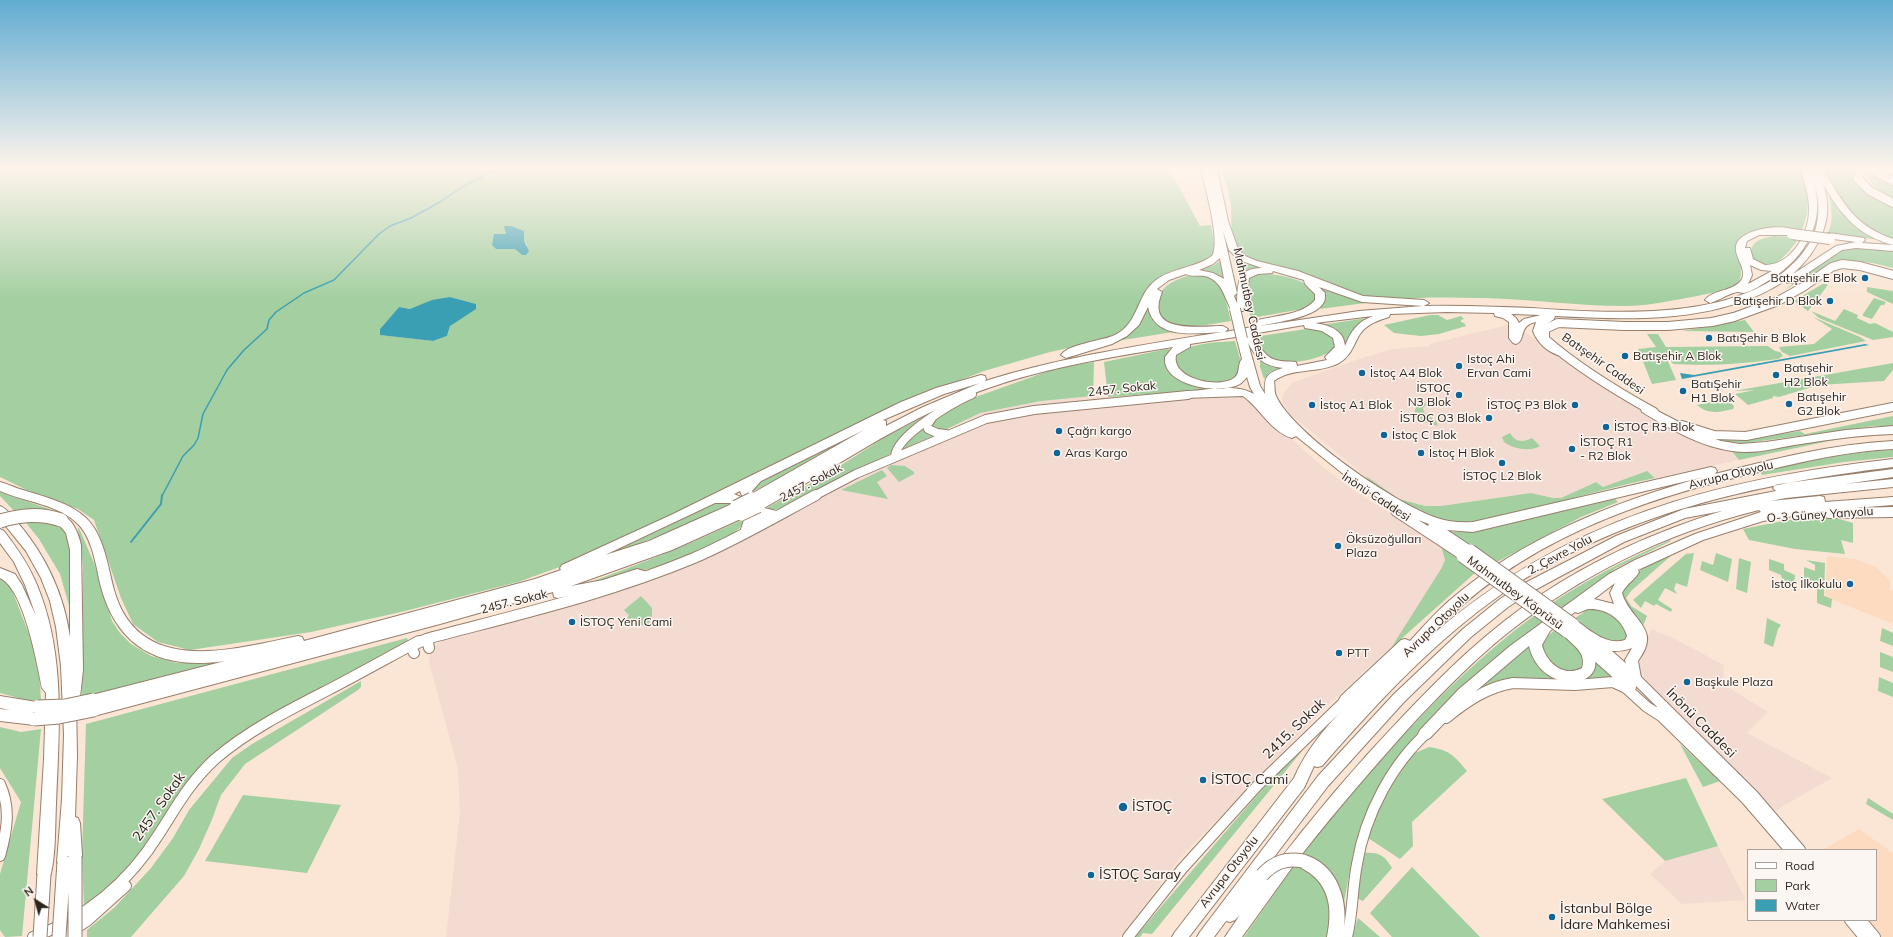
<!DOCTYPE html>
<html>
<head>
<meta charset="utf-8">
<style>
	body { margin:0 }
	#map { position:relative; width:1893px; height:937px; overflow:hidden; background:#fbe6d5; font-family:Mulish,sans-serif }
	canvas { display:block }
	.legend { position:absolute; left:1747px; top:849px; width:130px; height:72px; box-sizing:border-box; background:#fcf6f2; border:1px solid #aaa29c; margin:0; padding:5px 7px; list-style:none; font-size:12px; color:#2e241c }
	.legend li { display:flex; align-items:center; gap:8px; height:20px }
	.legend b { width:20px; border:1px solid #aaa29c }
	.north { position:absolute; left:16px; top:881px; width:40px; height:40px; -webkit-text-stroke:3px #fcf6f2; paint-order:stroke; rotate:323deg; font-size:11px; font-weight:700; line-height:16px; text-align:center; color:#2e241c }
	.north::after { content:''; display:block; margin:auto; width:14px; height:18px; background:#2e241c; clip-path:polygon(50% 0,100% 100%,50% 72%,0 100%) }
</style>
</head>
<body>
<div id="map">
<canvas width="1893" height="937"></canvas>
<ul class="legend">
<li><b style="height:5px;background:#fff"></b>Road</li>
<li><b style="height:11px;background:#a3cfa1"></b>Park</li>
<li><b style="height:11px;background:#3a9fb2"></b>Water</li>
</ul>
<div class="north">N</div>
</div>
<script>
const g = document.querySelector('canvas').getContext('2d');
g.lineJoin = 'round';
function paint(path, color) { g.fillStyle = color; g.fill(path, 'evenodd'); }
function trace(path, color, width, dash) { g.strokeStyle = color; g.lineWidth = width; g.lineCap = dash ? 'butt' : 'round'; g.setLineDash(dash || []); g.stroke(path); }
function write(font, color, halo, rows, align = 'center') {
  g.font = font + ' Mulish,sans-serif'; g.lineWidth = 3; g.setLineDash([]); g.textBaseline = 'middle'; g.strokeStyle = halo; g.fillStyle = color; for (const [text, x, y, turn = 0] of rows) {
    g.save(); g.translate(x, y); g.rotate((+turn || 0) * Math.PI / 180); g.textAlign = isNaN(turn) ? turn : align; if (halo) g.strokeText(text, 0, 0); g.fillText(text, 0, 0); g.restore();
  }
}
const commercial = new Path2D(`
	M1508 325 1520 329 1639 409 1659 419 1730 449 1739 460 1655 478 1647 471 1603 487 1596 482 1561 498H1553L1531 493 1441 506H1425L1399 499 1360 472 1290 414 1282 401 1283 394 1292 383 1356 360 1392 349 1430 346 1429 344Z
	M1211 387 1217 391 1242 390 1273 422 1317 462 1353 490 1441 546 1445 560 1436 580 1391 648 1333 700 1182 856 1120 937H446L460 811 458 769 429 662 431 649 443 640 610 591 840 484 956 436 953 427 980 413 1041 401 1093 396 1108 397 1203 390Z
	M1651 629 1673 638 1724 665 1723 684 1768 712 1747 733 1832 778 1773 812 1664 701 1637 670Z
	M1718 846 1746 900 1682 904 1650 874 1665 861Z`);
const built = new Path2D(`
	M1827 556 1856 559 1876 567 1890 580V590L1893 591V624L1825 597Z
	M1859 829 1893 853V937H1879L1865 920H1876V850H1822Z`);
const green = new Path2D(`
	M0 169H1166L1176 181 1200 226 1211 225 1215 248 1212 258 1169 272 1151 284 1141 300 1131 323 1117 333 1101 341 1050 352 984 371 896 405 579 560 518 582 401 612 311 632 190 650 158 642 133 624 121 598 94 520 78 509 35 494 0 477ZM505 227 524 231V241L527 245 522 255 516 249H496L494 234H506ZM450 297 475 304 450 326 447 336 433 341 381 335 380 329 399 307 410 309Z
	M1221 169H1798C1810 186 1811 213 1801 231 1777 228 1755 224 1736 243 1736 256 1748 277 1735 285 1723 292 1705 294 1692 297 1670 301 1647 306 1625 306 1578 306 1531 299 1484 298 1463 298 1441 297 1420 298 1402 299 1383 301 1365 298 1338 292 1315 274 1288 268 1272 264 1252 265 1240 252 1229 241 1232 220 1231 206 1229 193 1226 181 1221 169Z
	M1822 169H1855V180L1861 188 1893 205V238L1878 234 1848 212 1839 194Z
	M1870 176H1876L1893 184V197C1883 192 1871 188 1869 177Z
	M1826 186C1843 217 1849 226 1882 240L1827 234C1836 221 1830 200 1826 186Z
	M1774 236 1800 237C1793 246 1778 268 1765 266 1762 266 1757 262 1753 261 1747 242 1758 239 1774 236Z
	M1859 247 1893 251V268L1873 263 1840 260 1784 290 1842 250Z
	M1233 255H1235L1243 262 1260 268 1244 273 1239 277Z
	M1221 260 1225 280 1208 271 1195 270 1213 266Z
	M1260 273C1275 274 1317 279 1316 300L1308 307 1303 309 1251 318 1245 296 1247 279Z
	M1190 275C1224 275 1224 294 1231 321L1194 327H1178L1161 320C1160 315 1158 308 1158 303 1158 286 1177 279 1190 275Z
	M1824 283 1828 285 1808 311 1794 301Z
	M1317 285 1339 295 1365 303 1320 309 1325 300Z
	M1867 287 1893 291V304L1867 292Z
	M1874 298 1886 302 1884 305H1881L1872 319 1863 316V314Z
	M1148 306C1151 324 1157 327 1173 332L1117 341Z
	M1844 309 1858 315 1857 318 1870 324 1875 323 1893 332V337L1873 340 1819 318 1811 311 1835 321Z
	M1430 315H1438L1447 320 1461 316 1464 319 1461 320V322L1464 323 1466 326 1439 334 1421 336 1394 333 1384 325Z
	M1813 317 1860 337 1866 341 1790 356 1782 352 1779 347 1814 344 1832 329Z
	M1367 318C1354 326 1350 335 1344 348L1321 325Z
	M1745 320 1754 332 1682 331Z
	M1306 329C1319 329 1328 331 1336 341L1335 348C1321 361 1273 370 1261 352 1258 348 1256 342 1254 337Z
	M1647 334H1658L1666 347 1768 346 1775 351 1780 352 1783 356 1778 359C1741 364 1711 366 1673 364L1668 357 1667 359 1676 380 1652 384 1638 349 1656 347Z
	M1235 341C1237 350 1243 362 1240 372 1236 385 1210 384 1200 381 1192 379 1186 375 1180 371L1174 358C1182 343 1220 342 1235 341Z
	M1167 349 1171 350 1169 367 1211 387 1203 390 1108 397 1104 362Z
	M1260 360 1272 367 1280 368 1270 372 1264 379 1260 367Z
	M1094 362 1093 396 1041 401 980 413 943 431 933 428 932 423 953 407 970 399 1057 368Z
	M1893 363V370L1884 381 1819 385 1779 397 1773 396V398L1748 405 1735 394 1755 390 1734 391Z
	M1726 399 1734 406 1733 409C1720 412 1708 415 1697 405Z
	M1423 402 1427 404 1423 408 1424 412 1436 421 1438 426 1417 420 1414 416 1416 406Z
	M928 415 895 447 890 454 778 509 763 510 824 476 890 434Z
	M1893 416V427L1874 426 1746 443H1727L1718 440V438L1744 440 1800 431 1805 434Z
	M921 427 925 432 933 436 901 450Z
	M864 428 809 463 750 493 757 484 764 479Z
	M1510 433C1515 442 1523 443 1532 438L1540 446C1530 452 1513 449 1504 442L1502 437Z
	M1858 435 1739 460 1730 449Z
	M1893 450V457L1844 462 1762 475 1760 472C1804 461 1848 452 1893 450Z
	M891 465 905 466 914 472V474L899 482 887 468Z
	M882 470 887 476 877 482 888 499 841 490Z
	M1647 471 1655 478C1612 487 1570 499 1527 510 1508 514 1474 524 1456 524 1435 524 1377 493 1366 476L1399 499 1425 506H1441L1531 493 1553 498H1561L1596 482 1603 487Z
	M0 492 52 510 43 509 15 512 0 496Z
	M1615 499 1618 502 1581 517 1495 563 1449 532H1470L1489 528Z
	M721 501H735L674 530 603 557Z
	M746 518C732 554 616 577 579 586 636 566 691 544 746 518Z
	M1836 518 1853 523V543L1841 540 1845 554 1795 549 1749 540 1743 529 1788 520Z
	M23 519 60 525C77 547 71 582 70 609L60 574 39 539Z
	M78 528H79L94 563 112 621 120 633 131 644 151 656 177 663 224 662 82 697 83 565Z
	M1670 540 1671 541 1616 568 1496 658 1461 687 1433 715 1418 732 1379 785 1353 854 1344 902H1342L1300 855C1372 769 1444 682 1535 615 1577 584 1623 561 1670 540Z
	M1441 546 1476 572 1391 648 1441 569 1445 560Z
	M1694 553 1687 587 1676 583 1674 589 1677 594 1665 588 1658 600 1672 609 1671 612 1656 604 1654 606 1645 601 1641 608 1633 600 1686 554Z
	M1716 553 1732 559 1728 582 1700 570 1702 561 1713 565Z
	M1673 554 1631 591 1626 598 1631 606 1647 616 1643 626 1630 611 1621 596C1629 570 1651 565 1673 554Z
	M1739 558 1751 562 1747 593 1736 589Z
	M1769 559 1784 564V570L1795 575 1794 585 1782 579 1781 575 1769 570Z
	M1806 560 1825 563 1824 596 1832 599 1831 608 1817 603V583L1804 578V567L1815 571V565Z
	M0 578 10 585 34 647 39 670 41 700H26L0 693Z
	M641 596 652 608V616L648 626 625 622 629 615 624 610Z
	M1598 606 1622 618 1629 641 1609 643 1574 619 1590 608Z
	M1767 618 1781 625 1778 629 1773 647 1764 643Z
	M1882 628 1893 633V646L1880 641Z
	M1556 629 1585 655 1582 671 1560 673 1541 652C1541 641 1549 635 1556 629Z
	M407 638 408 641 224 747 133 864 84 908 82 854 86 724Z
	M1529 647 1533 652 1575 680 1591 657 1615 679 1551 681 1469 697Z
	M1880 652 1893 657V672L1880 667Z
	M1879 677 1893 683V697L1878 691Z
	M361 681V687L358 690 245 764 221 795 211 822 199 849 184 876 131 937H87V930L115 907 151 868 173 838 189 810 232 758 252 744Z
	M0 727 21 732 41 729 22 936 5 937 0 930V874L21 802 0 768Z
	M1680 744 1720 781 1703 787Z
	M1429 747C1449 750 1454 755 1467 771L1412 822 1413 846 1400 859 1368 838 1380 804 1407 761 1415 753Z
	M1300 749 1302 751 1152 934 1143 933 1140 937H1135L1258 794Z
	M1686 778 1718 846 1665 861 1602 799Z
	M243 795 341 805 307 873 205 861Z
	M1868 798 1893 814V820L1866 804Z
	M1365 853C1379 852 1385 856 1392 868L1363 901 1356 898Z
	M1300 866 1322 880 1329 893 1334 918 1329 937H1244L1293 867Z
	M1412 867 1480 937H1392L1370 913Z
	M1358 918 1380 937H1352Z`);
const water = new Path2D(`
	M504 226H511L524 231V241L529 251 526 255H522L515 249H496L492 245 494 234H506Z
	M450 297 476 304V309L450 326 447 336 433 341 380 335V329L399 307 410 309 432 300Z
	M1865 344 1869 345 1682 379 1680 373 1694 375Z`);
const streamFar1 = new Path2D(`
	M162 496 183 456 194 445 198 438 203 414 227 370 244 350 267 329 269 320 276 312 304 293 334 280 379 234 390 226 411 218 440 202 462 187 497 169`);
const stream = new Path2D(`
	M131 542 161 504 162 495`);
const majorFar1 = new Path2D(`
	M1871 169 1893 181
	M1860 173 1858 179 1870 191 1893 203
	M1654 412C1616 391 1578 368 1545 339V329L1558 323 1624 326H1668L1712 322 1734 317 1778 301 1803 287 1832 267 1842 264 1860 266 1893 275
	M932 418 927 425 928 429 937 433 946 434
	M1682 425 1714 435 1746 436 1893 407
	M895 457C895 436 954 402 972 394
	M814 496 856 474 986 419 1034 410 1188 395`);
const major = new Path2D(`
	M1593 641 1635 678 1753 795 1800 850
	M1582 643 1631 687
	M414 653 412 649 414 645 426 639C516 615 608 594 694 558 736 540 775 517 816 495
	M1657 712 1746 799 1790 850
	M1446 718C1466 702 1487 687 1513 683L1575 685 1613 682 1626 688 1647 707 1661 716
	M0 784C11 808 7 831 0 856
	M1850 920 1864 937
	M1861 920 1875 937
	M33 937C86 918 129 882 159 834 177 806 190 782 215 759 249 730 289 710 328 690 359 674 389 657 419 641L428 642 429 648
	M62 937 87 921 126 886
	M1128 937 1182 869 1257 786 1346 700
	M1347 937C1353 913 1352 889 1357 864 1365 815 1392 763 1430 730`);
const highway = new Path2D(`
	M1201 169H1217L1228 221 1238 249 1245 256 1257 261 1298 271 1363 296 1424 300 1429 303 1424 306C1460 305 1495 307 1531 308 1612 313 1750 325 1805 250 1820 231 1822 204 1813 181 1827 221 1805 258 1771 279 1763 284 1753 291 1744 293 1742 293 1740 292 1738 292 1731 292 1718 301 1710 303L1705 300C1713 289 1734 292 1742 279 1747 269 1734 257 1736 246 1739 228 1788 222 1797 232L1793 235H1759L1747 241 1745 248H1750L1753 259 1765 265C1792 265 1810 232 1809 208 1809 194 1804 182 1801 169L1823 170C1844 203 1853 225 1893 239V245C1858 236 1840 214 1823 184 1836 219 1818 251 1793 274L1836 246 1856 242 1826 238V234L1829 233 1864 238 1865 240 1862 243 1893 245V251L1856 248 1842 250 1793 283H1787L1786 280C1720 324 1632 320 1555 316L1554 319 1543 327 1542 331 1547 338 1565 351 1566 353 1561 356C1549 353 1537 343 1533 331L1536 322C1518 325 1526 341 1516 344L1513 343 1509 338V322L1503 318 1495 316 1494 313 1447 312 1390 314 1389 317C1379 320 1367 324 1360 334 1353 345 1352 355 1339 363 1319 374 1292 367 1274 381 1275 386 1274 392 1276 396 1294 435 1396 504 1437 518 1449 522 1461 523 1473 522L1711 467 1715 468 1717 471 1715 474C1773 459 1833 444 1893 441V449C1850 451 1810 460 1768 470 1645 497 1517 541 1430 637 1566 518 1717 479 1893 459V467C1755 484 1620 513 1503 593 1434 641 1377 703 1322 766L1317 767 1314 766 1304 788 1189 937H1172L1175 932 1294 778C1306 750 1325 728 1346 706L1341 704 1339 700 1341 696 1401 640 1405 639 1410 641C1423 627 1436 612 1450 600 1522 538 1614 502 1704 477L1473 532 1447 530 1474 548 1476 551 1474 554 1469 555 1467 559 1463 561 1393 515 1391 512 1394 509 1342 473 1296 436 1292 438C1271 432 1260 408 1243 396L1184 398 1183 395 1184 392 1188 391C1208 390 1236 383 1254 394L1250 387 1247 377C1245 379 1243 382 1240 384 1223 394 1174 388 1166 366 1165 364 1165 360 1165 357L1173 347C1099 359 1024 371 955 401 888 430 827 472 764 508L781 512 783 515 781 518 777 520 763 518 760 530H752L750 535 746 537 742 535 740 532 745 517 672 550 571 586 603 580 637 569 647 572 649 576 647 580 643 581 637 579 603 590 558 598 554 597 553 592 440 624 94 716 89 714 87 710 91 705 86 700 88 696 225 661C163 670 118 650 101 587 96 567 93 539 78 524 58 504 25 502 0 491V482C8 484 15 488 23 490 44 497 69 502 86 518 104 535 108 567 114 590 139 678 233 649 298 636L302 637 304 641 535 579 561 570 560 568 562 565 671 515 901 402 936 388 981 375 985 376 986 379 985 381C1062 357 1142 345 1222 332 1196 333 1155 341 1148 307L1139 325 1127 336 1112 344 1066 358 1061 355C1068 344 1102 341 1115 335 1140 322 1136 295 1156 280 1172 268 1195 268 1212 256 1221 242 1205 187 1201 169ZM1223 231 1229 250 1239 260 1262 268C1237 268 1238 283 1237 303L1234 296 1237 293ZM1220 258 1224 279 1213 273 1199 270 1213 264ZM1750 265 1761 270 1772 271 1748 284 1752 275ZM1273 271 1304 280 1305 284 1315 294V300C1302 316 1273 315 1255 321L1253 323 1258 326 1225 332 1228 329 1223 326C1199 326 1144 335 1162 292L1157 289 1169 280 1186 274C1191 277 1199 275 1205 276 1223 281 1224 298 1232 311H1244L1249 278 1258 274 1272 273ZM1319 287 1362 302 1423 306 1359 311 1260 326C1276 322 1316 318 1324 302 1325 300 1325 296 1325 293ZM1511 314 1541 315 1524 319 1519 323 1516 318ZM1373 316C1357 322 1351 331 1345 346 1344 330 1329 325 1315 323ZM1304 325 1305 328 1322 331 1333 338 1335 347 1325 357 1327 360 1297 366 1296 362C1289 361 1282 362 1276 360 1264 357 1258 343 1252 334ZM1242 336 1237 339 1242 359C1237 364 1241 373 1234 378 1219 389 1171 379 1176 355L1190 347V344ZM1248 343C1257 359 1264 366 1283 368 1266 373 1264 377 1265 394L1260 386ZM980 383 923 407 886 426V421L883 420 944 394ZM864 430 753 493 752 491 761 481ZM740 491 743 498 734 494ZM715 503H734L649 541 605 555ZM1418 520 1429 524 1428 526Z
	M1646 405 1702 434 1721 441 1740 444 1766 442 1846 430 1893 426V434C1862 435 1832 439 1801 444 1779 447 1755 455 1732 451 1699 446 1670 429 1642 412L1641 409Z
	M1893 469V477L1845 484 1893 479V487L1786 498 1771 501 1820 496 1824 497 1825 502 1893 497V505L1854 508 1893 507V517L1828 518 1824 516 1823 511 1763 521 1703 540 1638 570 1639 572C1635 580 1627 583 1622 593 1630 621 1663 628 1638 661L1641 678 1640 682 1635 684 1630 682 1625 660 1632 648C1615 654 1602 651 1587 642 1621 688 1542 701 1529 646L1469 697 1430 738 1425 740 1420 738 1418 734 1420 730 1459 689 1510 646 1609 574 1635 560 1695 534 1761 512 1759 510C1666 533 1580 575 1505 635 1474 660 1446 689 1418 718 1378 762 1339 807 1302 854 1340 864 1349 904 1343 937H1327C1332 912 1331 890 1311 874 1306 870 1299 868 1296 862L1242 937H1225L1240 915 1235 920 1230 922 1226 921 1214 937H1197L1200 932 1318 776 1394 694 1463 629 1500 599 1525 583 1616 536 1684 509 1776 491 1773 488 1775 485 1779 484ZM1722 511C1657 531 1596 558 1539 596 1489 629 1447 670 1406 713 1357 764 1311 818 1269 874L1265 869 1328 786 1404 702 1471 637 1508 607 1533 591 1624 542 1685 518ZM1615 583 1610 593 1614 604 1594 599ZM1588 609C1605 608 1622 618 1627 636L1625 640C1607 646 1591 631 1577 621L1573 620 1569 621 1567 626 1563 627 1561 631C1567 643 1588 650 1582 668 1563 678 1546 662 1542 645L1550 631 1575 612 1578 613Z
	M0 506C7 509 13 517 18 523 46 556 64 595 70 637V550L66 533 55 520 57 517C71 512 79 535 81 545L83 670 80 697 76 699 77 756 75 817 78 818 80 823 82 856 80 861 75 863 71 862 69 867 64 869 59 867 57 862 62 799 64 735 61 666 56 627 50 601 41 578 26 551 0 519Z
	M0 529 4 531C17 548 29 565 37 585 66 654 59 731 56 804 55 822 56 864 49 879L44 881 39 879 37 874 44 759 46 693 42 688C37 663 24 589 0 578V568L15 574 22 585 36 616 25 585 14 562 0 543Z
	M0 696 43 703 45 707 43 711 32 713 39 715 41 719 39 723 34 725 0 721V709L10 710 0 708Z`);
const highwayBridgeFar1 = new Path2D(`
	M1792 234 1830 239
	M1235 309 1242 339`);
const highwayBridge = new Path2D(`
	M736 507 752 499
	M741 514 758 506
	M0 521C21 515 40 513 61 520
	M1470 551 1573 625
	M1463 556 1567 631
	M38 707 65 706 93 700
	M34 719 59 717 94 710
	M75 856V937
	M1262 875C1274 862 1286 858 1303 861
	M40 937 44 874
	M59 937 64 862`);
const markers = [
	[1865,278,4,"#106596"],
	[1830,301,4,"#106596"],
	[1709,338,4,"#106596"],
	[1625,356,4,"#106596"],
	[1459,366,4,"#106596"],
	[1362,373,4,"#106596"],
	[1776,375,4,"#106596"],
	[1683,391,4,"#106596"],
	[1459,395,4,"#106596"],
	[1789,404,4,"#106596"],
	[1312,405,4,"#106596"],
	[1575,405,4,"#106596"],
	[1489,418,4,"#106596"],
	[1606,427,4,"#106596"],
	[1059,431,4,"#106596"],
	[1384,435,4,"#106596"],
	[1572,449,4,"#106596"],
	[1057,453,4,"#106596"],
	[1421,453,4,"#106596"],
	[1502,463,4,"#106596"],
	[1338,546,4,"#106596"],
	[1850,584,4,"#106596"],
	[572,622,4,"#106596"],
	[1339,653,4,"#106596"],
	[1687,682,4,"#106596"],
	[1203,780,4,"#106596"],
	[1123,807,5,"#106596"],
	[1091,875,4,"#106596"],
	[1552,917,4,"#106596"]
];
const poiNames = [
	["Batışehir E Blok",1857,278,"right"],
	["Batışehir D Blok",1822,301,"right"],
	["BatıŞehir B Blok",1717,338],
	["Batışehir A Blok",1633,356],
	["Istoç Ahi",1467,359],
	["Ervan Cami",1467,373],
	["Batışehir",1784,368],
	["H2 Blok",1784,382],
	["İstoç A4 Blok",1370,373],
	["BatıŞehir",1691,384],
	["H1 Blok",1691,398],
	["İSTOÇ",1451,388,"right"],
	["N3 Blok",1451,402,"right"],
	["Batışehir",1797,397],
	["G2 Blok",1797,411],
	["İstoç A1 Blok",1320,405],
	["İSTOÇ P3 Blok",1567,405,"right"],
	["İSTOÇ O3 Blok",1481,418,"right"],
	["İSTOÇ R3 Blok",1614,427],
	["Çağrı kargo",1067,431],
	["İstoç C Blok",1392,435],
	["İSTOÇ R1",1580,442],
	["- R2 Blok",1580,456],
	["Aras Kargo",1065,453],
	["İstoç H Blok",1429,453],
	["İSTOÇ L2 Blok",1502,476,"center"],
	["Öksüzoğulları",1346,539],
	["Plaza",1346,553],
	["İstoç İlkokulu",1842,584,"right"],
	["İSTOÇ Yeni Cami",580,622],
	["PTT",1347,653],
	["Başkule Plaza",1695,682]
];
const streetNames = [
	["Mahmutbey Caddesi",1249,304,78],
	["Batışehir Caddesi",1603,364,35],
	["2457. Sokak",1122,389,-6],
	["Avrupa Otoyolu",1731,475,-14],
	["2457. Sokak",811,483,-28],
	["İnönü Caddesi",1376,497,33],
	["O-3 Güney Yanyolu",1820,515,-4],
	["2. Çevre Yolu",1560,555,-28],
	["Mahmutbey Köprüsü",1515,593,36],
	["2457. Sokak",514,602,-14],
	["Avrupa Otoyolu",1436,625,-44],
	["Avrupa Otoyolu",1229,872,-52]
];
const nearStreetnames = [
	["İnönü Caddesi",1701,723,45],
	["2415. Sokak",1294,729,-44],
	["2457. Sokak",159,807,-55]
];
const nearPoinames = [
	["İSTOÇ Cami",1211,780],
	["İSTOÇ",1132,807],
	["İSTOÇ Saray",1099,875],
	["İstanbul Bölge",1560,909],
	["İdare Mahkemesi",1560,925]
];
paint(commercial, '#f3dbd1');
paint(built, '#fcdbc1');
paint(green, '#a3cfa1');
paint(water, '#3a9fb2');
trace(streamFar1, '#3a9fb2', 1.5);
trace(stream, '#3a9fb2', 2);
trace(majorFar1, '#977f6c', 10);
trace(major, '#977f6c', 12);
trace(highway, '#977f6c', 2);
trace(majorFar1, '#fff', 8);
trace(major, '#fff', 10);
paint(highway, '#fff');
trace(highwayBridgeFar1, '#977f6c', 12, []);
trace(highwayBridge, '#977f6c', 15, []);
trace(highwayBridgeFar1, '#fff', 10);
trace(highwayBridge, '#fff', 13);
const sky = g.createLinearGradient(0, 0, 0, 300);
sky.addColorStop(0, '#62acd2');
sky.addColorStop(0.56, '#fdf4ec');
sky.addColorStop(1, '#fdf4ec00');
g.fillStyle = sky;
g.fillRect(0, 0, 1893, 300);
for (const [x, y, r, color] of markers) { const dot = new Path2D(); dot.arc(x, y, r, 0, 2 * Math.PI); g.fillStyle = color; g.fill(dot); trace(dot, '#fcf6f2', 1.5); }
write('12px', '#2e241c', '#fcf6f2', poiNames, 'left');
write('12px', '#2e241c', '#fcf6f2', streetNames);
write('14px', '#2e241c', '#fcf6f2', nearStreetnames);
write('14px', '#2e241c', '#fcf6f2', nearPoinames, 'left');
</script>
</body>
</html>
